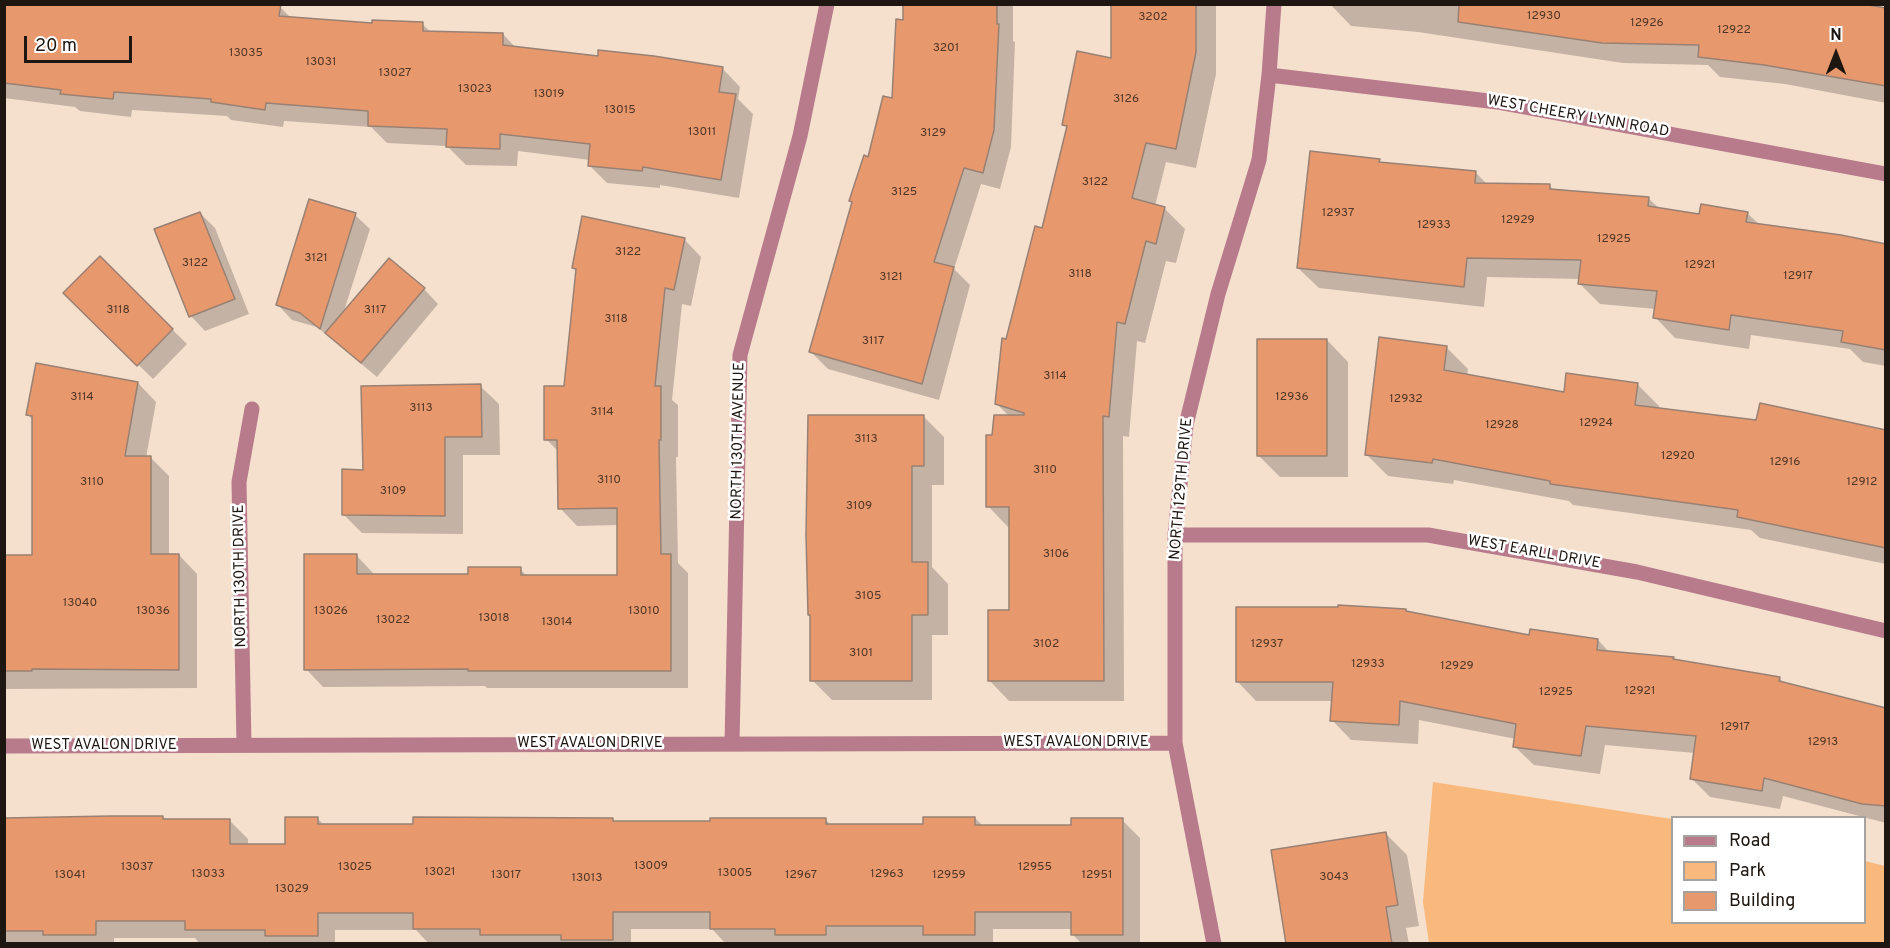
<!DOCTYPE html>
<html>
<head>
<meta charset="utf-8">
<style>
	body { margin:0 }
	#map { position:relative; width:1890px; height:948px; overflow:hidden; background:#f5e0cd; font-family:Overpass,sans-serif }
	canvas { display:block }
	.frame { position:absolute; inset:0; border:6px solid #1e1610; pointer-events:none }
	.legend { position:absolute; left:1671px; top:816px; width:195px; height:108px; box-sizing:border-box; background:#fff; border:2px solid #a5a29f; margin:0; padding:8px 10px; list-style:none; font-size:18px; color:#1e1610 }
	.legend li { display:flex; align-items:center; gap:12px; height:30px }
	.legend b { width:30px; border:2px solid #a5a29f }
	.north { position:absolute; left:1806px; top:24px; width:60px; height:60px; -webkit-text-stroke:4px #fff; paint-order:stroke; rotate:0deg; font-size:16px; font-weight:700; line-height:24px; text-align:center; color:#1e1610 }
	.north::after { content:''; display:block; margin:auto; width:21px; height:27px; background:#1e1610; clip-path:polygon(50% 0,100% 100%,50% 72%,0 100%) }
	.scale { position:absolute; left:24px; top:36px; width:108px; height:27px; box-sizing:border-box; border:3px solid #1e1610; border-top:0; padding-left:8px; font-size:18px; line-height:21px; white-space:nowrap; color:#1e1610; -webkit-text-stroke:4px #fff; paint-order:stroke }
</style>
</head>
<body>
<div id="map">
<canvas width="1890" height="948"></canvas>
<div class="frame"></div>
<ul class="legend">
<li><b style="height:8px;background:#b77b8c"></b>Road</li>
<li><b style="height:16px;background:#f9b97c"></b>Park</li>
<li><b style="height:16px;background:#e7986c"></b>Building</li>
</ul>
<div class="north">N</div>
<div class="scale">20 m</div>
</div>
<script>
const g = document.querySelector('canvas').getContext('2d');
g.lineJoin = 'round';
function paint(path, color) { g.fillStyle = color; g.fill(path, 'evenodd'); }
function trace(path, color, width, dash) { g.strokeStyle = color; g.lineWidth = width; g.lineCap = dash ? 'butt' : 'round'; g.setLineDash(dash || []); g.stroke(path); }
function write(font, color, halo, rows, align = 'center') {
  g.font = font + ' Overpass,sans-serif'; g.lineWidth = 5; g.setLineDash([]); g.textBaseline = 'middle'; g.strokeStyle = halo; g.fillStyle = color; for (const [text, x, y, turn = 0] of rows) {
    g.save(); g.translate(x, y); g.rotate((+turn || 0) * Math.PI / 180); g.textAlign = isNaN(turn) ? turn : align; if (halo) g.strokeText(text, 0, 0); g.fillText(text, 0, 0); g.restore();
  }
}
const green = new Path2D(`
	M1433 782 1672 819V922H1864L1865 861 1885 866V943H1429L1423 902Z`);
const shadow = new Path2D(`
	M4 4 280 7 291 18 373 25 422 24 432 33 503 34 516 48 722 68 740 87 738 99 753 114 739 198 660 185V188L607 183 589 165 590 160 518 151 517 166 466 165 447 146 387 143 371 127 284 121 283 127 231 120 227 116 132 110 131 117 80 111 75 107 4 98Z
	M905 4H1013V41L1015 42 1011 147 1000 189 981 184 954 269 970 285 939 400 828 369 811 352 869 159 894 100 904 21Z
	M1113 4H1216V74L1196 168 1166 162 1155 206 1164 208 1185 229 1176 263 1166 261 1145 343 1137 341 1129 437 1123 436 1124 701H1009L989 680 1011 611V527H1008L988 506 994 436 1010 417 997 404 1007 340 1043 229 1068 129 1063 124 1113 60Z
	M1330 4H1855L1886 10V103L1785 84 1720 77 1708 65 1623 63 1418 32 1351 26Z
	M1379 160 1382 164 1476 173 1487 184 1550 186 1555 191 1648 198 1660 209 1700 216 1747 213 1760 225 1886 246V366L1863 362 1850 349 1751 335 1749 349 1675 338 1655 317 1656 309 1600 304 1580 284V279L1487 277 1484 307 1319 288 1298 268Z
	M200 213 215 228 249 314 205 331 191 316 156 230Z
	M355 215 370 229 343 314 424 289 438 304 377 377 317 327 292 320 278 305Z
	M684 239 701 257 691 306 682 304 672 400 678 405V457H676L678 563 688 573V688H487L485 686 323 687 306 669 356 555 373 573V575H470L520 569 528 577H619V525L577 526 560 508 559 452 546 439 565 388 577 271 573 268Z
	M100 258 187 344 153 379 65 293Z
	M1327 340 1348 362V477H1280L1259 456Z
	M1446 347 1468 369 1467 376 1565 394 1568 375 1638 385 1659 406V410L1757 422 1886 431V564L1760 538 1751 530 1573 505 1569 501 1454 480 1453 484 1388 476 1366 454Z
	M138 383 156 402 146 458H151L169 476V555H179L197 574V688L4 689V556H33V420L28 415Z
	M480 386 499 404 500 455H463V534L362 533 343 514 364 471Z
	M924 417 944 437V485H932V567L948 584V635H932V700H832L812 680V617L809 615Z
	M1408 613 1530 637 1598 640 1610 653 1673 658 1675 661 1779 678 1786 684 1886 717V823L1783 796 1780 809 1710 797 1691 778 1695 753 1605 745 1600 774 1534 765 1514 746 1516 739 1419 720 1418 744 1351 740 1332 720 1333 701H1256L1237 681Z
	M163 817 166 821H230L248 839V845H287L317 818 324 825H415L613 820 616 823 826 820 831 825H924L975 818 983 826H1072L1122 820 1140 838V944H1082L1072 934V929H993V944H726L712 929H631V944H429L416 930H335V944H200L195 938H114V944H4V819Z
	M1386 834 1407 855 1419 926 1406 928 1409 944H1292Z`);
const building = new Path2D(`
	M4 4H281L279 16 372 23V20L423 22V31L503 33V45L598 56V50L654 56 723 67 719 92 736 94 721 180 643 167 642 171 588 166 590 144 500 134V149L446 147 447 129 368 126V111L266 103 265 110 211 102V99L114 92 113 99 60 94 61 90 4 83Z
	M903 4H997V24H999L994 130 983 173 964 168 934 262 954 267 922 384 809 352 852 202 849 201 864 155 868 157 883 96 892 98 896 19 903 20Z
	M1111 4H1196V52L1176 149 1146 143 1132 198 1165 207 1156 244 1146 241 1125 324 1117 322 1109 417 1103 416 1104 681H988V610H1009V507H986V435H992L994 415H1024V413L995 404 1002 338 1006 339 1035 226 1042 228 1067 126 1062 125 1077 51 1111 58Z
	M1459 4H1863L1886 8V86L1764 65 1698 57 1699 45 1602 43 1458 22Z
	M1310 151 1380 159 1379 162 1476 171 1475 183 1550 184V189L1649 197 1648 206 1699 214 1701 204 1748 212 1746 222 1841 235 1886 244V350L1841 342 1843 331 1731 315 1729 330 1653 318 1657 291 1578 284 1581 260 1467 258 1464 287 1297 268Z
	M309 199 356 213 320 329 300 313 276 305Z
	M200 212 235 299 189 317 154 229Z
	M582 216 685 238 674 290 665 288 655 386H661V440H659L661 554H671V671H468V669L304 670V554H357V574H468V567H521V575H617V508L558 509 557 440H544V386H564L576 269 572 268Z
	M100 256 173 329 137 366 63 293Z
	M389 258 425 288 361 363 325 333Z
	M1379 337 1447 346 1444 370 1564 392 1566 373 1638 383 1635 405 1756 420 1760 403 1886 430V548L1737 517 1738 510 1550 484V481L1433 459 1432 463 1365 455Z
	M1257 339H1327V456H1257Z
	M36 363 138 382 125 456H151V554H179V670L32 669V671H4V555H32V416L26 415Z
	M481 384 482 437H445V516L342 515V469L363 470 361 386Z
	M808 415H924V466H912V562H928V615H912V681H810V615H808L806 535Z
	M1338 605 1406 609V611L1529 635 1530 629 1598 639 1597 650 1674 657 1673 659 1780 677 1779 681 1886 708V806L1862 804 1764 778 1762 791 1690 779 1696 736 1586 726 1581 756 1513 747 1516 724 1400 701 1399 725 1330 721 1333 682H1236V607H1338Z
	M111 816H163V819H230V844H285V817H318V824H413V817L613 818V821H710V818H826V824H923V817H975V825H1071V818H1123V935H1071V912H975V935H923V926H826V935H775V929H710V912H613V940H561V935H480V929H413V913H318V936H265V930H185V921H96V935H43V931H4V818Z
	M1386 832 1398 905 1386 907 1392 944H1286L1271 850Z`);
const street = new Path2D(`
	M1269 75 1497 102 1886 174
	M1175 535H1428L1637 572 1886 631
	M732 744 740 355 800 136 827 4
	M244 745 239 482 252 409
	M4 746 1175 743
	M1214 944 1175 743V535L1186 425 1218 294 1259 160 1269 75 1274 4`);
const numberNames = [
	["12930",1544,17],
	["3202",1153,18],
	["12926",1647,24],
	["12922",1734,31],
	["3201",946,49],
	["13035",246,54],
	["13031",321,63],
	["13027",395,74],
	["13023",475,90],
	["13019",549,95],
	["3126",1126,100],
	["13015",620,111],
	["13011",702,133],
	["3129",933,134],
	["3122",1095,183],
	["3125",904,193],
	["12937",1338,214],
	["12929",1518,221],
	["12933",1434,226],
	["12925",1614,240],
	["3122",628,253],
	["3121",316,259],
	["3122",195,264],
	["12921",1700,266],
	["3118",1080,275],
	["12917",1798,277],
	["3121",891,278],
	["3118",118,311],
	["3117",375,311],
	["3118",616,320],
	["3117",873,342],
	["3114",1055,377],
	["3114",82,398],
	["12936",1292,398],
	["12932",1406,400],
	["3113",421,409],
	["3114",602,413],
	["12924",1596,424],
	["12928",1502,426],
	["3113",866,440],
	["12920",1678,457],
	["12916",1785,463],
	["3110",1045,471],
	["3110",609,481],
	["3110",92,483],
	["12912",1862,483],
	["3109",393,492],
	["3109",859,507],
	["3106",1056,555],
	["3105",868,597],
	["13040",80,604],
	["13036",153,612],
	["13026",331,612],
	["13010",644,612],
	["13018",494,619],
	["13022",393,621],
	["13014",557,623],
	["3102",1046,645],
	["12937",1267,645],
	["3101",861,654],
	["12933",1368,665],
	["12929",1457,667],
	["12921",1640,692],
	["12925",1556,693],
	["12917",1735,728],
	["12913",1823,743],
	["13009",651,867],
	["13037",137,868],
	["13025",355,868],
	["12955",1035,868],
	["13021",440,873],
	["13005",735,874],
	["13033",208,875],
	["12963",887,875],
	["13041",70,876],
	["13017",506,876],
	["12967",801,876],
	["12959",949,876],
	["12951",1097,876],
	["3043",1334,878],
	["13013",587,879],
	["13029",292,890]
];
const streetNames = [
	["WEST CHEERY LYNN ROAD",1578,117,10],
	["NORTH 130TH AVENUE",739,441,-89],
	["NORTH 129TH DRIVE",1182,489,-85],
	["WEST EARLL DRIVE",1534,553,10],
	["NORTH 130TH DRIVE",241,576,-91],
	["WEST AVALON DRIVE",1076,743],
	["WEST AVALON DRIVE",590,744],
	["WEST AVALON DRIVE",104,746]
];
paint(green, '#f9b97c');
paint(shadow, '#0003');
paint(building, '#e7986c');
trace(building, '#988174', 1.5);
trace(street, '#b77b8c', 15);
write('12px', '#503627', null, numberNames);
write('15px', '#1e1610', '#fff', streetNames);
</script>
</body>
</html>
